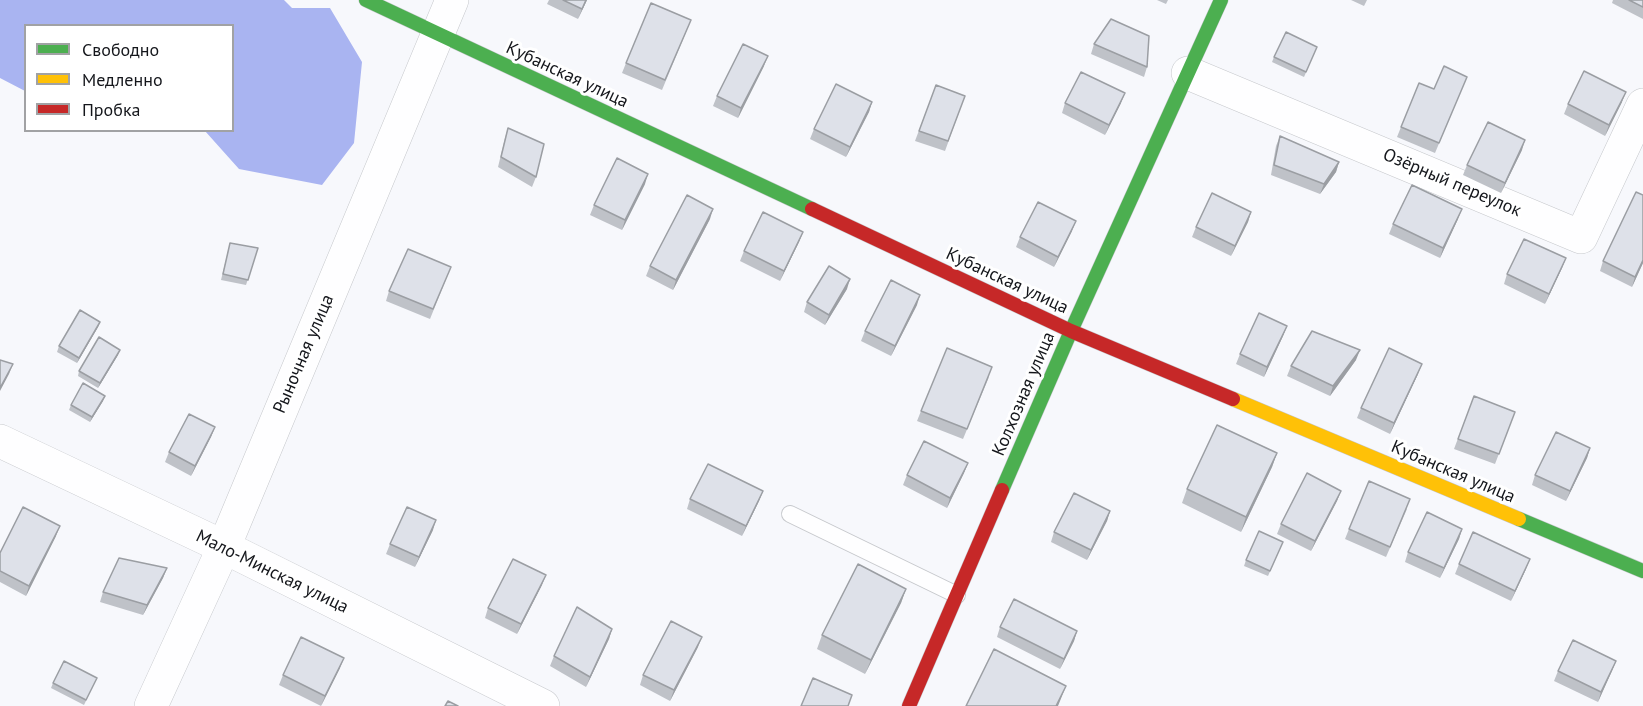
<!DOCTYPE html>
<html>
<head>
<meta charset="utf-8">
<style>
	body { margin:0 }
	#map { position:relative; width:1643px; height:706px; overflow:hidden; background:#f7f8fc; font-family:"PT Sans",sans-serif }
	canvas { display:block }
	.legend { position:absolute; left:24px; top:24px; width:210px; height:108px; box-sizing:border-box; background:#fff; border:2px solid #a1a2a4; margin:0; padding:8px 10px; list-style:none; font-size:18px; color:#14161b }
	.legend li { display:flex; align-items:center; gap:12px; height:30px }
	.legend b { width:30px; border:2px solid #a1a2a4 }
</style>
</head>
<body>
<div id="map">
<canvas width="1643" height="706"></canvas>
<ul class="legend">
<li><b style="height:8px;background:#4caf50"></b>Свободно</li>
<li><b style="height:8px;background:#ffc107"></b>Медленно</li>
<li><b style="height:8px;background:#c62828"></b>Пробка</li>
</ul>
</div>
<script>
const g = document.querySelector('canvas').getContext('2d');
g.lineJoin = 'round';
function paint(path, color) { g.fillStyle = color; g.fill(path, 'evenodd'); }
function trace(path, color, width, dash) { g.strokeStyle = color; g.lineWidth = width; g.lineCap = dash ? 'butt' : 'round'; g.setLineDash(dash || []); g.stroke(path); }
function write(font, color, halo, rows, align = 'center') {
  g.font = font + ' "PT Sans",sans-serif'; g.lineWidth = 6; g.setLineDash([]); g.textBaseline = 'middle'; g.strokeStyle = halo; g.fillStyle = color; for (const [text, x, y, turn = 0] of rows) {
    g.save(); g.translate(x, y); g.rotate((+turn || 0) * Math.PI / 180); g.textAlign = isNaN(turn) ? turn : align; if (halo) g.strokeText(text, 0, 0); g.fillText(text, 0, 0); g.restore();
  }
}
const water = new Path2D(`
	M0 0H284L292 8H330L362 62 354 143 322 185 239 169 205 131 232 130V26H26L25 91 0 78Z`);
const lane = new Path2D(`
	M790 514 957 595`);
const street = new Path2D(`
	M1188 73 1581 237 1643 105
	M0 441 224 547 543 706
	M151 706 224 547 452 0`);
const fast = new Path2D(`
	M366 0 812 209
	M1002 490 1071 331 1221 0
	M1519 519 1643 571`);
const slow = new Path2D(`
	M1233 399 1519 519`);
const jam = new Path2D(`
	M812 209 1071 331 1233 399
	M909 706 1002 490`);
const wall = new Path2D(`
	M549 0H587L578 19 547 4Z
	M1157 0H1168L1166 4Z
	M1351 0H1367L1364 6Z
	M1613 0H1643V19L1612 3Z
	M687 30 662 90 622 73 626 63Z
	M1094 44 1147 67 1144 77 1091 54Z
	M1315 52 1304 77 1272 62 1274 57Z
	M764 66 738 118 713 106 717 96Z
	M1467 77 1435 153 1397 137 1401 127Z
	M936 85 965 96 945 151 915 141Z
	M872 102 869 112 846 157 810 139 814 129Z
	M1622 102 1605 136 1564 114 1568 104Z
	M1065 103H1121L1105 135 1062 113Z
	M508 128 536 177 532 187 498 167 505 138Z
	M1280 136 1339 162 1336 172 1320 194 1271 175 1276 146Z
	M1522 150 1501 193 1463 175 1467 165Z
	M645 184 622 230 590 215 594 205Z
	M1251 212 1248 222 1231 256 1192 237 1196 227Z
	M710 219 673 290 646 276 650 266Z
	M1458 219 1440 258 1389 234 1393 224Z
	M1072 231 1054 267 1016 247 1020 237Z
	M803 232 799 242 780 281 740 261 744 251Z
	M230 243 258 248 246 285 221 280Z
	M1566 258 1562 268 1545 304 1504 284 1507 274Z
	M1603 261 1643 263 1632 287 1600 271Z
	M451 267 430 319 386 301 389 291Z
	M847 289 825 325 804 312 807 302Z
	M917 305 891 356 861 341 865 331Z
	M100 322 98 327 77 363 57 352 59 346Z
	M1287 326 1283 336 1264 377 1236 364 1240 354Z
	M118 355 98 388 78 376 79 371Z
	M1356 360 1330 396 1287 376 1291 366Z
	M1418 374 1390 434 1357 418 1361 408Z
	M989 377 963 439 917 421 921 411Z
	M1474 396 1515 412 1495 464 1454 449Z
	M103 401 90 422 69 410 71 405Z
	M215 427 211 437 191 476 165 462 169 452Z
	M1590 448 1587 458 1566 501 1532 485 1535 475Z
	M1277 453 1272 467 1241 532 1182 503 1187 489Z
	M968 463 964 473 947 508 903 485 907 475Z
	M763 491 759 501 742 536 687 509 690 499Z
	M1341 491 1337 501 1311 551 1277 534 1281 524Z
	M1407 509 1386 557 1345 539 1349 529Z
	M1110 511 1107 521 1087 560 1051 542 1054 532Z
	M1462 529 1459 539 1440 578 1405 562 1408 552Z
	M433 530 415 567 386 554 390 544Z
	M56 536 26 596 0 582V553Z
	M1283 542 1268 576 1244 566 1246 560Z
	M1459 564 1526 569 1511 601 1455 574Z
	M167 568 163 578 143 615 100 602 103 592Z
	M542 585 517 634 485 618 488 608Z
	M906 589 901 603 865 674 817 649 822 635Z
	M1000 627 1077 631 1074 641 1060 669 997 637Z
	M612 629 609 639 586 687 550 666 554 656Z
	M698 647 670 701 640 685 643 675Z
	M1616 661 1598 702 1554 681 1558 671Z
	M340 668 321 706 279 685 283 675Z
	M97 678 84 705 51 688 53 683Z`);
const shadedWall = new Path2D(`
	M586 0H587L578 19 582 9Z
	M768 56 764 66 738 118 741 108Z
	M1626 92 1622 102 1605 136 1609 125Z
	M1125 93 1121 103 1105 135 1109 125Z
	M872 102 869 112 846 157 850 147Z
	M1525 140 1522 150 1501 193 1505 183Z
	M1339 162 1336 172 1320 194 1324 184Z
	M648 174 645 184 622 230 625 220Z
	M713 209 710 219 673 290 676 280Z
	M1462 209 1458 219 1440 258 1443 248Z
	M1251 212 1248 222 1231 256 1235 246Z
	M1076 221 1072 231 1054 267 1058 257Z
	M803 232 799 242 780 281 784 271Z
	M1566 258 1562 268 1545 304 1549 294Z
	M1643 260V263L1632 287 1635 277Z
	M850 279 847 289 825 325 829 315Z
	M920 295 917 305 891 356 895 346Z
	M100 322 98 327 77 363 79 358Z
	M1287 326 1283 336 1264 377 1267 367Z
	M120 350 118 355 98 388 100 383Z
	M1360 350 1356 360 1330 396 1333 386Z
	M13 364 9 374 0 391V388Z
	M1422 364 1418 374 1390 434 1394 423Z
	M105 396 103 401 90 422 92 417Z
	M215 427 211 437 191 476 195 466Z
	M1590 448 1587 458 1566 501 1570 491Z
	M1277 453 1272 467 1241 532 1246 517Z
	M968 463 964 473 947 508 950 498Z
	M763 491 759 501 742 536 746 526Z
	M1341 491 1337 501 1311 551 1315 541Z
	M1110 511 1107 521 1087 560 1091 550Z
	M436 520 433 530 415 567 419 557Z
	M60 526 56 536 26 596 29 586Z
	M1462 529 1459 539 1440 578 1444 568Z
	M1530 559 1526 569 1511 601 1515 591Z
	M167 568 163 578 143 615 147 605Z
	M546 575 542 585 517 634 521 624Z
	M906 589 901 603 865 674 871 660Z
	M612 629 609 639 586 687 590 677Z
	M1077 631 1074 641 1060 669 1064 659Z
	M702 637 698 647 670 701 674 690Z
	M344 658 340 668 321 706 325 696Z
	M1616 661 1612 671 1598 702 1601 692Z
	M1066 686 1058 706H1056Z`);
const building = new Path2D(`
	M563 0H586L582 9Z
	M1629 0H1643V7Z
	M651 3 691 20 665 80 626 63Z
	M1111 19 1149 36 1147 67 1094 44Z
	M1286 32 1317 47 1306 72 1274 57Z
	M743 44 768 56 741 108 717 96Z
	M1444 66 1467 77 1439 143 1401 127 1419 83 1434 89Z
	M1584 71 1626 92 1609 125 1568 104Z
	M1081 72 1125 93 1109 125 1065 103Z
	M836 84 872 102 850 147 814 129Z
	M936 85 965 96 948 141 919 131Z
	M1488 122 1525 140 1505 183 1467 165Z
	M508 128 544 144 536 177 501 157Z
	M1280 136 1339 162 1324 184 1274 165Z
	M617 158 648 174 625 220 594 205Z
	M1412 185 1462 209 1443 248 1393 224Z
	M1636 192 1643 195V260L1635 277 1603 261Z
	M1212 193 1251 212 1235 246 1196 227Z
	M687 195 713 209 676 280 650 266Z
	M1038 202 1076 221 1058 257 1020 237Z
	M763 212 803 232 784 271 744 251Z
	M1524 239 1566 258 1549 294 1507 274Z
	M230 243 258 248 248 280 223 274Z
	M408 249 451 267 433 309 389 291Z
	M829 266 850 279 829 315 807 302Z
	M891 280 920 295 895 346 865 331Z
	M80 310 100 322 79 358 59 346Z
	M1259 313 1287 326 1267 367 1240 354Z
	M1312 331 1360 350 1333 386 1291 366Z
	M99 337 120 350 100 383 79 371Z
	M947 348 992 367 967 429 921 411Z
	M1389 348 1422 364 1394 423 1361 408Z
	M0 360 13 364 0 388Z
	M83 383 105 396 92 417 71 405Z
	M1474 396 1515 412 1499 454 1458 439Z
	M189 414 215 427 195 466 169 452Z
	M1217 425 1277 453 1246 517 1187 489Z
	M1556 432 1590 448 1570 491 1535 475Z
	M924 441 968 463 950 498 907 475Z
	M708 464 763 491 746 526 690 499Z
	M1307 473 1341 491 1315 541 1281 524Z
	M1369 481 1410 499 1390 547 1349 529Z
	M1074 493 1110 511 1091 550 1054 532Z
	M23 507 60 526 29 586 0 571V553Z
	M407 507 436 520 419 557 390 544Z
	M1427 512 1462 529 1444 568 1408 552Z
	M1259 531 1283 542 1270 571 1246 560Z
	M1473 532 1530 559 1515 591 1459 564Z
	M119 558 167 568 147 605 103 592Z
	M513 559 546 575 521 624 488 608Z
	M858 564 906 589 871 660 822 635Z
	M1014 599 1077 631 1064 659 1000 627Z
	M577 607 612 629 590 677 554 656Z
	M671 621 702 637 674 690 643 675Z
	M301 637 344 658 325 696 283 675Z
	M1573 640 1616 661 1601 692 1558 671Z
	M994 649 1066 686 1056 706H966Z
	M64 661 97 678 86 700 53 683Z
	M813 678 852 695 848 706H801Z
	M448 701 458 706H445Z`);
const streetNames = [
	["Кубанская улица",567,75,25],
	["Озёрный переулок",1452,183,23],
	["Кубанская улица",1007,281,25],
	["Рыночная улица",304,354,-67],
	["Колхозная улица",1024,394,-67],
	["Кубанская улица",1453,472,23],
	["Мало-Минская улица",272,572,26]
];
paint(water, '#a9b4f1');
trace(lane, '#c6c8cc', 18);
trace(street, '#c6c8cc', 34);
trace(fast, '#c6c8cc', 15);
trace(slow, '#c6c8cc', 15);
trace(jam, '#c6c8cc', 15);
trace(lane, '#fefeff', 16);
trace(street, '#fefeff', 33);
trace(fast, '#4caf50', 14);
trace(slow, '#ffc107', 14);
trace(jam, '#c62828', 14);
paint(wall, '#bfc2c8');
paint(shadedWall, '#9b9ea3');
paint(building, '#dee1e9');
trace(building, '#9b9ea3', 1.5);
write('18px', '#14161b', '#fff', streetNames);
</script>
</body>
</html>
